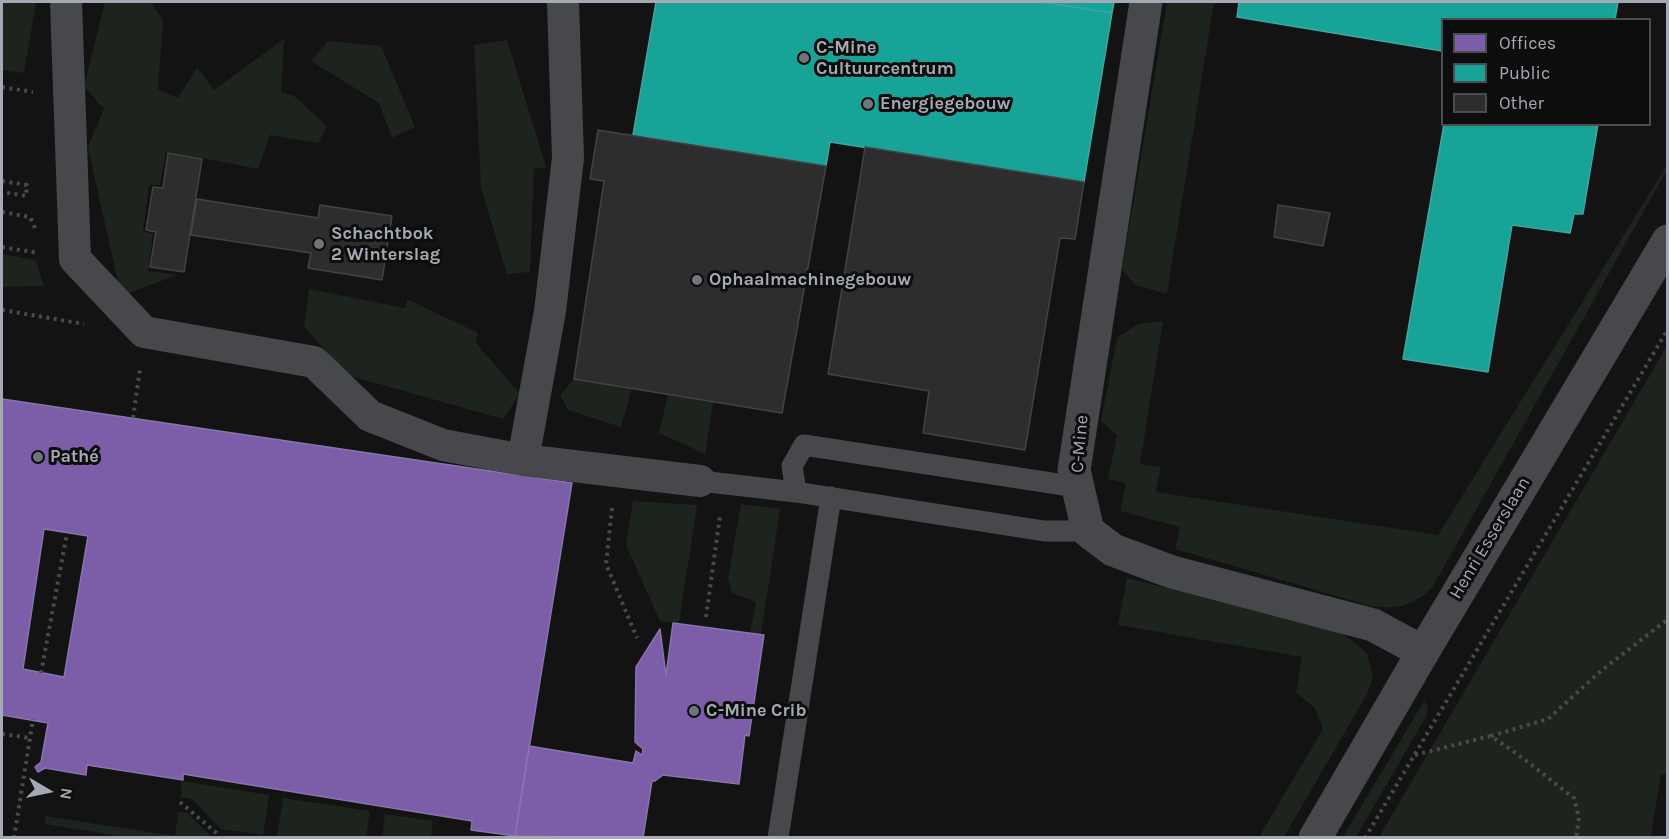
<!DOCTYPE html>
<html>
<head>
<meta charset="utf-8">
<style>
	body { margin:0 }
	#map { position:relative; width:1669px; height:839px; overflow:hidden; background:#131313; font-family:Karla,sans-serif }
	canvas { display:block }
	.frame { position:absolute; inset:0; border:3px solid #a4aab3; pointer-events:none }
	.legend { position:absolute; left:1441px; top:18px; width:210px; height:108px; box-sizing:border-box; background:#0d0d0e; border:2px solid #494c50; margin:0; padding:8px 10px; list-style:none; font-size:18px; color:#a4aab3 }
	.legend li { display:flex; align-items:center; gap:12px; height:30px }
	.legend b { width:30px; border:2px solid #494c50 }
	.north { position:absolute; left:18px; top:761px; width:60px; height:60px; -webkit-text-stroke:4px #0d0d0e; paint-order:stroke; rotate:99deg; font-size:16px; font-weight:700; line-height:24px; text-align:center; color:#a4aab3 }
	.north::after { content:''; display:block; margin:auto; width:21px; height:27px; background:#a4aab3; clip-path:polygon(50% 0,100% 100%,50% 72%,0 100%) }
</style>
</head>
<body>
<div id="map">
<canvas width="1669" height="839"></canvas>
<div class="frame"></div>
<ul class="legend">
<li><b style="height:16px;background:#7b5ea7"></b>Offices</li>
<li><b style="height:16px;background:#17a398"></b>Public</li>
<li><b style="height:16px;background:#2d2d2e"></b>Other</li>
</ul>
<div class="north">N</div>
</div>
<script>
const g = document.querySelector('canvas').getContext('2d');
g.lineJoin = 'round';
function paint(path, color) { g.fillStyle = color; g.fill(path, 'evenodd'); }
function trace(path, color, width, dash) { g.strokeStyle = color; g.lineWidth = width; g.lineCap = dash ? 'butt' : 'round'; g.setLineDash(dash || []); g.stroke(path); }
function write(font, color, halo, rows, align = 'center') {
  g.font = font + ' Karla,sans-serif'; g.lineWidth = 6; g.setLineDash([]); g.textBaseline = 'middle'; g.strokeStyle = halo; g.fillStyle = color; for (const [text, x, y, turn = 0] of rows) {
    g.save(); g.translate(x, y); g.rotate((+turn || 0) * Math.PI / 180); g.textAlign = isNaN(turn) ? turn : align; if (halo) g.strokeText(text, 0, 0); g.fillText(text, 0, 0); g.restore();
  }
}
const green = new Path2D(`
	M2 2H36L24 73 2 70Z
	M105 2H150L163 20 158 89 178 98 197 67 214 90 284 39 281 92 294 96 327 126 318 143 270 135 258 169 166 151 160 185H149L143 231 153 234 148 271 177 275 121 296 88 147 104 109 84 87Z
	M1167 2H1214L1167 294 1136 285 1122 270Z
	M507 40 546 167 534 169 530 272 507 274 481 188 474 45Z
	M328 41 381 46 415 127 392 138 379 103 311 61Z
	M1667 165V170L1432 588C1411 607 1398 609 1371 606L1175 549 1180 527 1120 511 1126 483 1108 479 1117 435 1101 421 1117 338 1138 324 1163 321 1140 464 1161 467 1156 492 1438 535Z
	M2 254 36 260 44 286 2 287Z
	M309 289 405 308 407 299 478 333 476 343 520 394 503 419 347 375 304 326Z
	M1667 346 1668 774H1661L1651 837H1379Z
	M574 379 632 388 621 427 568 410 560 395Z
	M668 395 713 402 705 454 659 433Z
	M633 501 697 505 679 623 660 621 626 545Z
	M741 504 780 509 761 635 750 633 756 602 732 593 728 577Z
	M1127 578 1342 633 1367 653 1373 678 1367 694 1284 837H1259L1323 729 1315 708 1296 693 1302 657 1118 625Z
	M1424 701 1428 707 1427 715 1356 837H1343Z
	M182 781 269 795 263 835 221 829 192 799 181 797Z
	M283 798 370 811 366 837H277Z
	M178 812 187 813 212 837H125L45 824 46 816 175 836Z
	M385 814 433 821 431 837H382Z`);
const offices = new Path2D(`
	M2 399 572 483 515 836 471 830 472 821 183 774V780L87 765 86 775 45 768 38 772 35 767 41 762 48 723 2 715ZM44 529 88 536 64 677 23 669Z
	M673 623 764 635 749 736 745 735 739 784 663 775 655 781H652L643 838 515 836 529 746 633 763 636 751 642 755 643 749 635 742 636 667 660 629 666 675Z`);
const public = new Path2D(`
	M656 2H1042L1112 13 1084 182 830 142 826 166 633 135Z
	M1042 2H1114L1112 13Z
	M1239 2H1618L1615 20H1442V51L1237 17Z
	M1444 124H1598L1583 214H1574L1570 233 1512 225 1488 372 1403 359Z`);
const building = new Path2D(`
	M598 130 826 166 782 413 574 379 604 181 590 179Z
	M865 147 1084 182 1075 239 1060 238 1025 450 923 433 929 391 828 374Z
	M168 153 202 159 184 272 150 267 156 232 146 230 153 187 163 188Z
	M197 199 318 218 320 205 392 216 382 280 308 268 311 253 191 235Z
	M1278 205 1330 213 1323 246 1274 237Z`);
const path = new Path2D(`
	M2 87 33 92
	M2 181 27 185 26 196 2 192
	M2 212 30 217 35 228
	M2 247 39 253
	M2 310 84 324
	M133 418 140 369
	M612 508 606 564 637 638
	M706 617 720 516
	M41 673 67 533
	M2 734 30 738
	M1491 736 1548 719 1601 671 1668 619
	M1415 755 1490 736C1520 754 1546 777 1574 798L1579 818 1576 838
	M180 802 220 836
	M14 838 33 719
	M1365 838 1668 329`);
const service = new Path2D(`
	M700 481 796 492 1044 531H1088
	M796 492 792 466 804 445 1077 487
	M778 838 831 497`);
const pedestrian = new Path2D(`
	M66 2 75 259 144 332 314 362 370 416 443 445 523 460 700 481
	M523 460 550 311 568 158 563 2`);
const minor = new Path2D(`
	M1146 2 1074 470 1088 531 1113 550 1172 572 1373 625 1423 652`);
const tertiary = new Path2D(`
	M1315 838 1423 652 1668 241`);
const markers = [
	[804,58,6,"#71757b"],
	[868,104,6,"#71757b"],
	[319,244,6,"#71757b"],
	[697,280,6,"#71757b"],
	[38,457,6,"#71757b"],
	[694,711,6,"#71757b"]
];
const poiNames = [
	["C-Mine",816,48],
	["Cultuurcentrum",816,69],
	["Energiegebouw",880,104],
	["Schachtbok",331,234],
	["2 Winterslag",331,255],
	["Ophaalmachinegebouw",709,280],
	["Pathé",50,457],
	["C-Mine Crib",706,711]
];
const streetNames = [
	["C-Mine",1080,444,-85],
	["Henri Esserslaan",1490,538,-59]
];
paint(green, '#1d231d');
paint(offices, '#7b5ea7');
trace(offices, '#8775ab', 1.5);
paint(public, '#17a398');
trace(public, '#41a5a0', 1.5);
paint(building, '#2d2d2e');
trace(building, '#424346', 1.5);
trace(path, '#494a4d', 4, [3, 4.5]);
trace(service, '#47484b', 21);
trace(pedestrian, '#47484b', 32);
trace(minor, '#47484b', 33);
trace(tertiary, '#47484b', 33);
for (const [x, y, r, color] of markers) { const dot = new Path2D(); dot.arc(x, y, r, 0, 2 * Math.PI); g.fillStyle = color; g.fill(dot); trace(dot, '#0d0d0e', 2); }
write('bold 18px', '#a4aab3', '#0d0d0e', poiNames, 'left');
write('18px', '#a4aab3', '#0d0d0e', streetNames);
</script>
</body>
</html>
